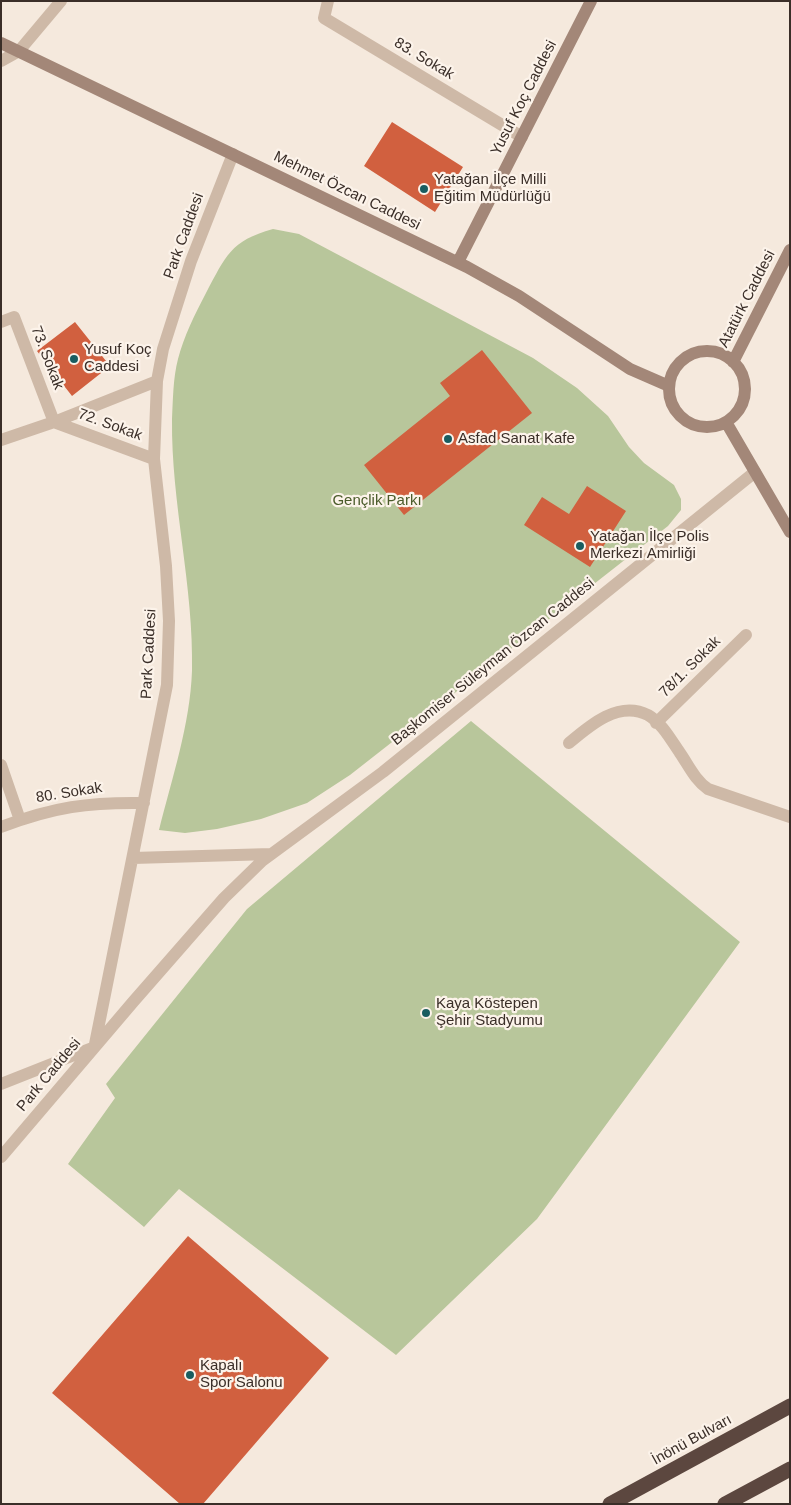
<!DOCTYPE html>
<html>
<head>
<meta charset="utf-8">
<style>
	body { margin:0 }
	#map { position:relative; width:791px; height:1505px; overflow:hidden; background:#f5e9dd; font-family:Helvetica,sans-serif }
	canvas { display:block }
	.frame { position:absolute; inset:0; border:2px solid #3a2e28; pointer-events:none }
</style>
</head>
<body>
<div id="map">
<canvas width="791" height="1505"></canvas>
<div class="frame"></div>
</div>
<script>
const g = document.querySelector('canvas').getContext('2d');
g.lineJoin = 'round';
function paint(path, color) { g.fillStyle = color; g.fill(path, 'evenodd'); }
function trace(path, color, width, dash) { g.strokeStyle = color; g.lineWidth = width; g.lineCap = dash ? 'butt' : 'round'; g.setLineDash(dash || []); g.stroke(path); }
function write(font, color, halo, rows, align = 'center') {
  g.font = font + ' Helvetica,sans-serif'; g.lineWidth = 4.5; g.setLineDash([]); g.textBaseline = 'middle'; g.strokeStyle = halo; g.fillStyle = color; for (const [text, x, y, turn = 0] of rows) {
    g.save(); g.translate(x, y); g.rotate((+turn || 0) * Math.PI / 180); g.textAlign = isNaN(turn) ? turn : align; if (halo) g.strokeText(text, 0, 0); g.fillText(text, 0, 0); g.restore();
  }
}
const green = new Path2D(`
	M273 229 299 234 533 358 577 388 608 416 629 447 644 463 674 485 681 499V510L668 526 350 775 307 803 261 819 217 829 185 833 159 830C172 778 190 725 192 671 194 586 171 504 172 419 173 400 173 378 178 359 184 336 195 314 206 293 226 256 230 241 273 229Z
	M471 721 740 942 537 1219 396 1355 179 1189 144 1227 68 1164 115 1098 106 1084 247 909Z`);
const building = new Path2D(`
	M392 122 463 167 435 212 364 166Z
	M75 322 110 366 72 396 37 351Z
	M482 350 532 413 404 515 364 465 450 396 440 383Z
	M587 486 626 511 590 567 524 525 542 497 569 514Z
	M188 1236 329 1358 203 1504H180L52 1393Z`);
const lane = new Path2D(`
	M656 723 746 635
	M569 743C590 725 619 700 648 715 662 723 671 740 680 753 689 766 695 780 708 789L790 817`);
const street = new Path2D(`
	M328 1 324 18 522 137
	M1 61 19 51 61 1
	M1 322 14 317 54 422
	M54 422 154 459
	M1 440 54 422 157 381
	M1 765 20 820
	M1 827C53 807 89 802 144 803
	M133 858 271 854
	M95 1044 167 685 169 621 166 566 154 459 157 381 163 349 191 261 233 154
	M1 1084 92 1048
	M1 1157 133 1002 224 898 262 861 383 772 755 472`);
const secondary = new Path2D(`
	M1 43 467 267 519 296 630 369 669 386
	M458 262 591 1
	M669 389a38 38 0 1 1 76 0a38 38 0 1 1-76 0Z
	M733 362 790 250
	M726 422 790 532`);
const highway = new Path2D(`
	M610 1504 790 1406
	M725 1504 790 1469`);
const markers = [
	[424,189,5,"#195d60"],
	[74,359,5,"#195d60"],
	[448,439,5,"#195d60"],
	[580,546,5,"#195d60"],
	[426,1013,5,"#195d60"],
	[190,1375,5,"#195d60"]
];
const streetNames = [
	["83. Sokak",424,59,31],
	["Yusuf Koç Caddesi",524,98,-63],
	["Mehmet Özcan Caddesi",347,191,26],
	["Park Caddesi",184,236,-70],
	["Atatürk Caddesi",747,299,-63],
	["73. Sokak",47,358,69],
	["72. Sokak",110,425,20],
	["Park Caddesi",149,654,-87],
	["Başkomiser Süleyman Özcan Caddesi",493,662,-39],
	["78/1. Sokak",690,667,-45],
	["80. Sokak",69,793,-9],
	["Park Caddesi",49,1075,-50],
	["İnönü Bulvarı",692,1440,-29]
];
const poiNames = [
	["Yatağan İlçe Milli",434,180],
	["Eğitim Müdürlüğü",434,197],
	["Yusuf Koç",84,350],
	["Caddesi",84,367],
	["Asfad Sanat Kafe",458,439],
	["Yatağan İlçe Polis",590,537],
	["Merkezi Amirliği",590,554],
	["Kaya Köstepen",436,1004],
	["Şehir Stadyumu",436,1021],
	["Kapalı",200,1366],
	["Spor Salonu",200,1383]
];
const parkNames = [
	["Gençlik Parkı",377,501]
];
paint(green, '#b8c69b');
paint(building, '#d1603f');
trace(lane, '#ceb9a7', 12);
trace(street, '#ceb9a7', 12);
trace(secondary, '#a38778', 12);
trace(highway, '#5c473f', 15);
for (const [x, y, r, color] of markers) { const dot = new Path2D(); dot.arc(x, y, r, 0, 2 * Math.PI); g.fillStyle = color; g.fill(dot); trace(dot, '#fcf3ea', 2); }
write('15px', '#3a2e28', '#fcf3ea', streetNames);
write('15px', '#3a2e28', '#fcf3ea', poiNames, 'left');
write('15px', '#4a5b2a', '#fcf3ea', parkNames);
</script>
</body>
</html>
